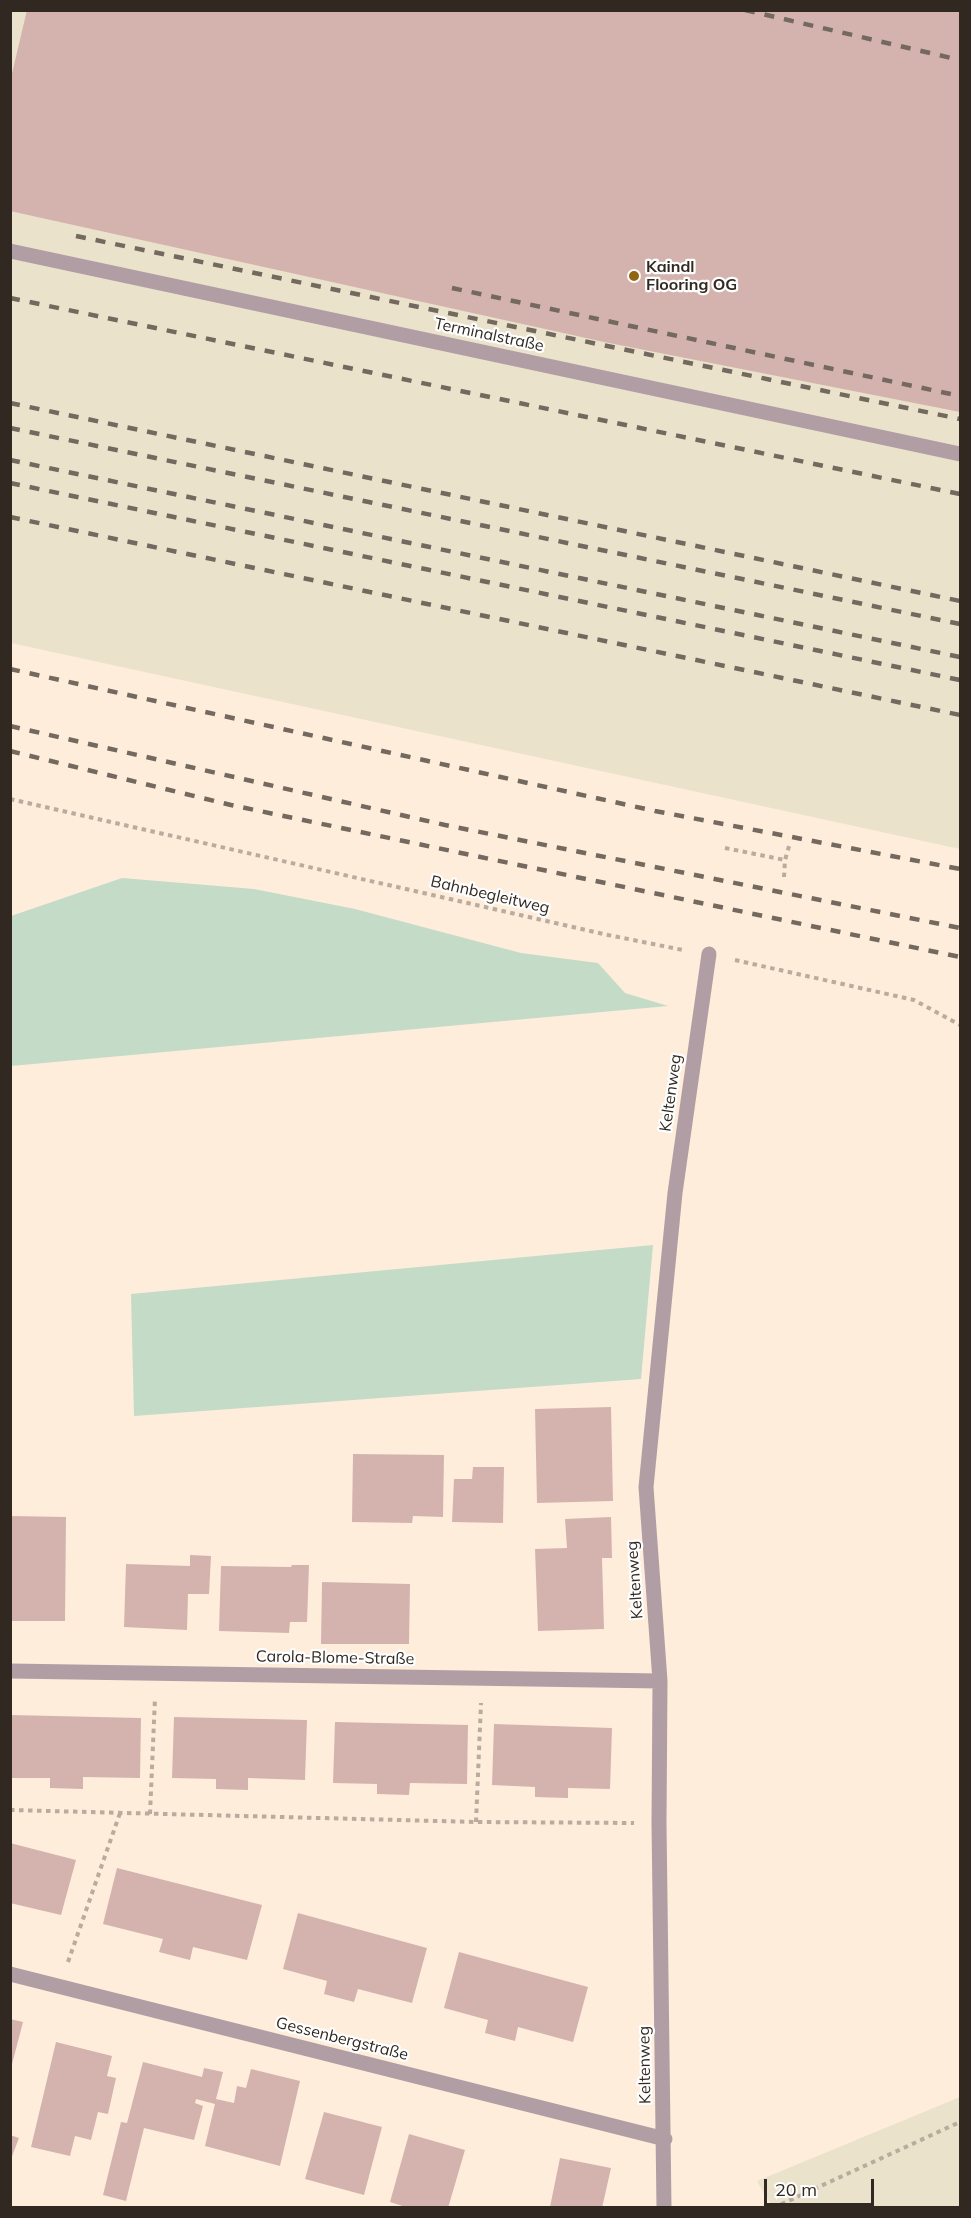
<!DOCTYPE html>
<html>
<head>
<meta charset="utf-8">
<style>
	body { margin:0 }
	#map { position:relative; width:971px; height:2218px; overflow:hidden; background:#feeddb; font-family:Mulish,sans-serif }
	canvas { display:block }
	.frame { position:absolute; inset:0; border:12px solid #312921; pointer-events:none }
	.scale { position:absolute; left:764px; top:2179px; width:110px; height:27px; box-sizing:border-box; border:3px solid #312921; border-top:0; padding-left:8px; font-size:18px; line-height:21px; white-space:nowrap; color:#312921; -webkit-text-stroke:4px #fefefe; paint-order:stroke }
</style>
</head>
<body>
<div id="map">
<canvas width="971" height="2218"></canvas>
<div class="frame"></div>
<div class="scale">20 m</div>
</div>
<script>
const g = document.querySelector('canvas').getContext('2d');
g.lineJoin = 'round';
function paint(path, color) { g.fillStyle = color; g.fill(path, 'evenodd'); }
function trace(path, color, width, dash) { g.strokeStyle = color; g.lineWidth = width; g.lineCap = dash ? 'butt' : 'round'; g.setLineDash(dash || []); g.stroke(path); }
function write(font, color, halo, rows, align = 'center') {
  g.font = font + ' Mulish,sans-serif'; g.lineWidth = 4.5; g.setLineDash([]); g.textBaseline = 'middle'; g.strokeStyle = halo; g.fillStyle = color; for (const [text, x, y, turn = 0] of rows) {
    g.save(); g.translate(x, y); g.rotate((+turn || 0) * Math.PI / 180); g.textAlign = isNaN(turn) ? turn : align; if (halo) g.strokeText(text, 0, 0); g.fillText(text, 0, 0); g.restore();
  }
}
const industrial = new Path2D(`
	M11 11H960V849L11 643Z
	M960 2097V2207H772L757 2181Z`);
const green = new Path2D(`
	M122 878 254 889 355 909 521 953 598 963 625 993 668 1006 11 1066V916Z
	M653 1245 641 1379 134 1416 131 1294Z`);
const building = new Path2D(`
	M27 10H960V412L604 342 10 211V82Z
	M611 1407 613 1501 537 1503 535 1409Z
	M353 1454 444 1455 443 1517 413 1516 412 1523 352 1522Z
	M473 1467H504L503 1523 452 1522 454 1479H472Z
	M10 1516 66 1517 65 1621H10Z
	M611 1517 612 1558H602L604 1629 538 1631 535 1549 567 1548 565 1519Z
	M190 1555 211 1556 209 1594H188L187 1630 124 1627 126 1564 190 1566Z
	M292 1565H309L307 1622H290L289 1633 219 1631 221 1566 291 1567Z
	M322 1582 410 1584 409 1644H321Z
	M10 1715 141 1718 140 1778 83 1777V1789L50 1788V1778H10Z
	M174 1717 307 1720 305 1780 248 1778V1790L216 1789V1779L172 1778Z
	M335 1722 468 1725 467 1784 410 1783 409 1795 377 1794V1784L333 1783Z
	M494 1724 612 1728 610 1789 568 1788V1798L535 1797V1787L492 1785Z
	M10 1843 76 1860 61 1915 10 1903Z
	M117 1868 262 1905 247 1960 193 1947 190 1960 159 1952 163 1939 103 1924Z
	M298 1913 427 1948 412 2003 358 1989 354 2002 324 1994 327 1981 283 1969Z
	M459 1952 588 1987 573 2042 518 2027 515 2041 485 2033 488 2020 444 2008Z
	M10 2019 23 2022 11 2068H10Z
	M56 2042 112 2056 107 2076 116 2078 108 2114 98 2112 91 2140 75 2136 70 2156 31 2147Z
	M143 2062 202 2077 204 2068 223 2072 216 2099 234 2103 237 2086 246 2088 251 2069 300 2081 280 2166 205 2146 215 2104 196 2099 195 2103 203 2106 194 2140 144 2128 126 2201 103 2195 121 2122 127 2123Z
	M324 2112 382 2127 364 2195 305 2179Z
	M409 2134 465 2150 448 2208H409L390 2202Z
	M10 2135 19 2138 11 2159H10Z
	M560 2158 611 2168 602 2208 550 2207Z`);
const path = new Path2D(`
	M10 799 608 935 683 950
	M725 848 785 860
	M784 877 785 860 790 843
	M735 960 914 1000 960 1025
	M10 1810 476 1822 634 1823
	M150 1814 155 1698
	M476 1822 481 1703
	M68 1962 120 1813
	M773 2208 960 2122`);
const lane = new Path2D(`
	M10 251 960 454`);
const street = new Path2D(`
	M10 1671 660 1681
	M10 1974 665 2139
	M664 2208 659 1823 660 1681 646 1487 675 1193 709 954`);
const rail = new Path2D(`
	M745 10 960 60
	M76 236 960 419
	M452 288 960 396
	M10 298 960 494
	M10 403 960 601
	M10 428 960 624
	M10 460 960 657
	M10 483 960 680
	M10 517 960 715
	M10 669 655 811 960 869
	M10 726 445 825 960 928
	M10 751 231 805 960 957`);
const markers = [
	[634,276,6,"#926611"]
];
const poiNames = [
	["Kaindl",646,267],
	["Flooring OG",646,285]
];
const streetNames = [
	["Terminalstraße",489,335,12],
	["Bahnbegleitweg",490,895,13],
	["Keltenweg",671,1093,-82],
	["Keltenweg",635,1580,-94],
	["Carola-Blome-Straße",335,1658,1],
	["Gessenbergstraße",342,2039,14],
	["Keltenweg",645,2065,-91]
];
paint(industrial, '#ebe2cc');
paint(green, '#c4dbc8');
paint(building, '#d4b3af');
trace(path, '#b9ab9d', 4, [4.5, 4.5]);
trace(lane, '#b19ea5', 15);
trace(street, '#b19ea5', 15);
trace(rail, '#74695e', 4.5, [10, 10]);
for (const [x, y, r, color] of markers) { const dot = new Path2D(); dot.arc(x, y, r, 0, 2 * Math.PI); g.fillStyle = color; g.fill(dot); trace(dot, '#fefefe', 2); }
write('bold 16px', '#312921', '#fefefe', poiNames, 'left');
write('16px', '#312921', '#fefefe', streetNames);
</script>
</body>
</html>
